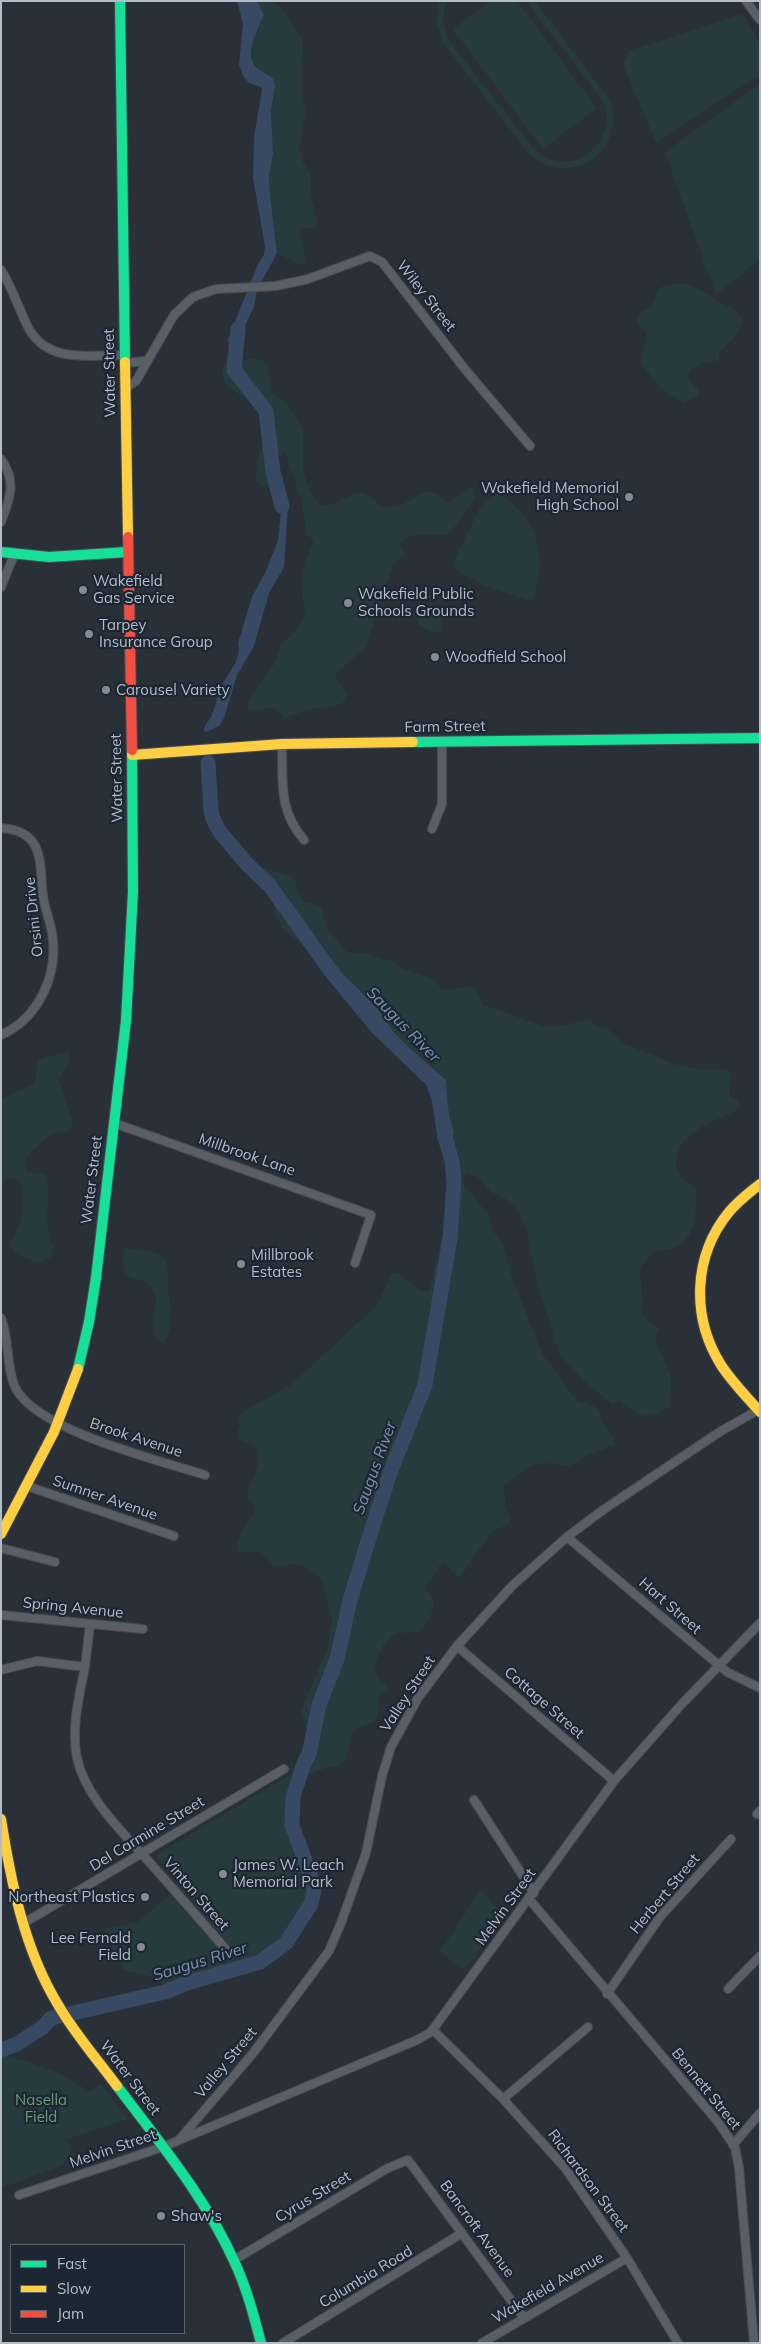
<!DOCTYPE html>
<html>
<head>
<meta charset="utf-8">
<style>
	body { margin:0 }
	#map { position:relative; width:761px; height:2344px; overflow:hidden; background:#2a3038; font-family:Mulish,sans-serif }
	canvas { display:block }
	.frame { position:absolute; inset:0; border:2px solid #b4bcc9; pointer-events:none }
	.legend { position:absolute; left:10px; top:2244px; width:175px; height:90px; box-sizing:border-box; background:#1d2633; border:1px solid #59626f; margin:0; padding:6px 9px; list-style:none; font-size:15px; color:#b4bcc9 }
	.legend li { display:flex; align-items:center; gap:10px; height:25px }
	.legend b { width:25px; border:1px solid #59626f }
</style>
</head>
<body>
<div id="map">
<canvas width="761" height="2344"></canvas>
<div class="frame"></div>
<ul class="legend">
<li><b style="height:6px;background:#16e098"></b>Fast</li>
<li><b style="height:6px;background:#ffcf43"></b>Slow</li>
<li><b style="height:6px;background:#f24e42"></b>Jam</li>
</ul>
</div>
<script>
const g = document.querySelector('canvas').getContext('2d');
g.lineJoin = 'round';
function paint(path, color) { g.fillStyle = color; g.fill(path, 'evenodd'); }
function trace(path, color, width, dash) { g.strokeStyle = color; g.lineWidth = width; g.lineCap = dash ? 'butt' : 'round'; g.setLineDash(dash || []); g.stroke(path); }
function write(font, color, halo, rows, align = 'center') {
  g.font = font + ' Mulish,sans-serif'; g.lineWidth = 4.5; g.setLineDash([]); g.textBaseline = 'middle'; g.strokeStyle = halo; g.fillStyle = color; for (const [text, x, y, turn = 0] of rows) {
    g.save(); g.translate(x, y); g.rotate((+turn || 0) * Math.PI / 180); g.textAlign = isNaN(turn) ? turn : align; if (halo) g.strokeText(text, 0, 0); g.fillText(text, 0, 0); g.restore();
  }
}
const green = new Path2D(`
	M257 1H273L282 9 303 41 301 89 306 111 299 149 303 162 310 173 312 201 317 219 316 226 312 228H304L299 233 307 264H298L277 253 270 194 269 176 273 154 271 110 274 85 270 76 260 70 254 64 252 42 264 15Z
	M439 1H446L443 23 449 41 533 148C568 185 626 141 600 97L526 1H535L610 101C627 151 571 190 530 155L444 44 436 24Z
	M490 1H517L597 108 543 149 453 29Z
	M743 14 760 44V76L734 91 656 142 623 65 628 51Z
	M760 84V259L716 295 665 152Z
	M673 284H686L696 288 738 312 742 321 737 334 719 352V360L701 364 690 370 687 378 700 392 697 396 684 403 659 387 641 363 647 334 636 321 638 315 652 305 659 289 663 286Z
	M254 358 262 360 268 365 270 391 287 403 300 425 303 433V472L310 491 319 505C334 509 346 494 360 493 371 493 376 506 387 507 404 510 415 492 430 492 439 491 441 501 449 503L469 487 476 490 474 499 449 535C435 535 405 531 399 545L406 554 393 565 378 607 366 647 336 673 337 680 347 695 344 702C334 708 320 707 308 710 300 712 293 716 284 717L274 708 250 710 247 707 252 693 275 663 281 645 295 632 305 613 301 581 308 555 314 541 307 534 301 499 285 452 279 456C277 468 277 477 282 489L273 485 269 488 256 483V469L263 443 262 417 253 403 227 386C223 380 221 372 223 365Z
	M497 493C537 514 550 560 532 601L488 587 455 570 453 563 480 507Z
	M435 613H440L441 632H433L418 625 417 619Z
	M265 868 294 877 302 901 321 906 326 927 347 952 369 954 381 959 391 960 402 969 433 979 442 989C461 993 474 974 482 1004L543 1026C559 1030 573 1021 590 1020L595 1025 607 1028 623 1043 674 1064 696 1069H727L732 1076 729 1096 738 1100 741 1105C737 1112 731 1113 725 1116 700 1127 673 1138 676 1170L680 1176 696 1189C697 1209 697 1239 674 1248 666 1251 658 1249 651 1253L640 1268 643 1315 659 1329 655 1338 671 1377 670 1406 658 1413 640 1416 619 1400 613 1404 589 1386 559 1354 537 1281 526 1229 519 1212 505 1198 491 1192 479 1178 468 1173 464 1176 463 1183 490 1217 492 1230 500 1239 504 1248 511 1275 543 1355 577 1401 594 1406 599 1410 602 1422 613 1438V1445L584 1457 570 1466C557 1465 540 1460 527 1468 519 1473 514 1480 505 1484L503 1489C507 1497 504 1499 505 1507 507 1514 512 1516 509 1524L491 1532 461 1576H456L445 1562C436 1566 437 1572 432 1580 430 1582 428 1584 426 1586 427 1591 429 1592 432 1596 438 1607 427 1625 418 1632L397 1633 392 1636 382 1647 373 1668 380 1681 387 1685 388 1690 379 1694C376 1701 381 1707 379 1713 375 1727 363 1723 355 1731 346 1740 351 1753 345 1761L338 1765 316 1771 305 1777 299 1776 293 1797 292 1825 294 1835 306 1859 314 1890 311 1904 302 1920 286 1943 260 1962 187 1983 165 1992 161 1979 124 1970 103 1929 137 1922 179 1888 156 1855 297 1771 307 1731 301 1710 328 1647 332 1621 322 1580 304 1566 296 1564 275 1566 259 1551 239 1553 236 1548C236 1536 254 1518 254 1507 254 1503 249 1500 247 1497 248 1483 267 1458 255 1446L241 1441 237 1436 240 1425 238 1419 241 1413 289 1386 339 1341 377 1305 392 1274 398 1273 420 1291H429L457 1170 452 1148 454 1136 448 1113 446 1080 397 1037 345 976 327 960 312 952 284 930 276 917 272 895 262 871Z
	M69 1051V1061L59 1080 73 1124C68 1137 59 1130 50 1135 47 1136 25 1158 25 1160 24 1164 26 1168 28 1172L42 1173 47 1176 49 1203 45 1213 50 1238 54 1247 51 1257 37 1263 14 1253 9 1244 20 1224 24 1200 19 1180 7 1178 1 1187V1099L32 1085 35 1081 37 1062C45 1055 58 1056 69 1051Z
	M127 1248C138 1251 153 1249 162 1256 171 1263 167 1280 168 1290 169 1303 176 1334 162 1343L157 1341C148 1325 160 1307 154 1291 148 1276 126 1281 124 1270 122 1264 124 1256 124 1250Z
	M481 1889 504 1918 464 1970 440 1952Z
	M1 2055C34 2062 63 2073 90 2092L101 2084 128 2119 67 2139 71 2150 63 2165 1 2188Z`);
const water = new Path2D(`
	M237 1H257L264 15C258 29 244 53 256 67 261 72 268 74 273 79L275 85 271 110 273 154 269 176 270 194 277 253 257 290 254 307 239 338 234 362 226 365 229 352 228 339 258 264 264 255 265 246 253 178 254 137 262 90 261 87 249 83 243 76 239 65 243 24Z
	M273 485 285 493 288 506 284 567 269 593 254 646 237 675 224 718 219 726 206 732 204 731C204 725 208 722 211 717 216 706 218 694 223 683 230 671 242 658 238 643L252 597 265 573 278 541 282 502 269 488Z
	M312 952 327 960 345 976 378 1009 397 1037 446 1080 448 1113 454 1131 452 1143 449 1139 443 1112 444 1088 428 1067 376 1022 327 961Z`);
const river = new Path2D(`
	M238 329 234 370 266 411 273 472 282 506
	M1 2050 17 2044 43 2027 51 2018 165 1992 187 1983 260 1962 286 1943 311 1904 314 1890 310 1874 292 1825 293 1797 304 1763 309 1754 319 1705 337 1659 350 1600 374 1522 390 1473 425 1385 450 1238 454 1182 452 1161 445 1137 439 1098 433 1081 377 1027 330 970 270 886 246 863 220 832 213 819 211 810 208 763`);
const street = new Path2D(`
	M746 1 760 20
	M1 270C13 289 19 310 29 329 49 364 91 355 125 355
	M125 363 147 361
	M126 388 136 381 174 315 193 297 216 289 276 286 308 279 370 256 382 262 464 368 530 446
	M1 459C17 481 10 499 1 522
	M1 587 14 555
	M282 744C283 781 278 810 304 840
	M1 828C46 831 39 864 43 896 45 909 50 921 52 933 59 974 39 1018 1 1035
	M432 829 442 804V742
	M114 1123 371 1215 355 1263
	M1 1318C10 1341 6 1370 16 1389 39 1431 158 1460 205 1475
	M27 1486 174 1536
	M567 1537 727 1672 760 1688
	M1 1548 55 1562
	M1 1615 143 1629
	M457 1646 614 1781
	M85 1667C79 1696 71 1728 77 1758 86 1799 124 1833 151 1864 177 1893 203 1923 229 1953
	M1 1670 37 1661 85 1667 90 1624
	M474 1800 534 1893
	M757 1814 760 1811
	M529 1899 718 2122 735 2147 739 2168 754 2343
	M24 1923 284 1769
	M728 1989 760 1956
	M607 1994 660 1917 731 1839
	M433 2030 503 2099 565 2168 627 2258 678 2343
	M503 2099 588 2027
	M179 2140 254 2052 329 1951 341 1923 366 1853 382 1776 391 1747 418 1698 457 1646 513 1585 567 1537 603 1510 721 1431 760 1409
	M733 2145 760 2113
	M19 2195 163 2147 417 2040 431 2032 614 1781 680 1706 760 1623
	M234 2260 388 2168 408 2160 524 2318
	M283 2343 462 2233
	M482 2343 627 2258`);
const fast = new Path2D(`
	M120 1 125 362
	M1 552 49 557 128 552
	M413 742 760 738
	M78 1369 89 1322 96 1278 126 1021 133 892 132 750
	M117 2086C160 2143 206 2198 235 2263 247 2289 254 2316 261 2343`);
const slow = new Path2D(`
	M125 362 128 537
	M132 755 282 744 413 742
	M760 1184C749 1193 738 1201 729 1212 693 1256 691 1317 721 1365 732 1382 747 1397 760 1412
	M1 1534 54 1432 78 1369
	M1 1819C11 1882 24 1948 57 2003 74 2033 97 2059 117 2086`);
const jam = new Path2D(`
	M128 537 132 750`);
const markers = [
	[629,497,5,"#848b96"],
	[83,590,5,"#848b96"],
	[348,603,5,"#848b96"],
	[89,634,5,"#848b96"],
	[435,657,5,"#848b96"],
	[106,690,5,"#848b96"],
	[241,1264,5,"#848b96"],
	[223,1874,5,"#848b96"],
	[145,1897,5,"#848b96"],
	[141,1947,5,"#848b96"],
	[161,2216,5,"#848b96"]
];
const streetNames = [
	["Wiley Street",426,296,52],
	["Water Street",110,373,-91],
	["Farm Street",445,727,-1],
	["Water Street",117,778,-91],
	["Orsini Drive",34,917,-96],
	["Millbrook Lane",247,1155,19],
	["Water Street",92,1180,-83],
	["Brook Avenue",136,1438,18],
	["Sumner Avenue",105,1498,19],
	["Hart Street",670,1606,41],
	["Spring Avenue",73,1608,6],
	["Valley Street",408,1694,-57],
	["Cottage Street",544,1703,41],
	["Del Carmine Street",147,1834,-31],
	["Vinton Street",196,1894,49],
	["Herbert Street",665,1894,-50],
	["Melvin Street",506,1907,-54],
	["Valley Street",226,2063,-50],
	["Water Street",130,2078,53],
	["Bennett Street",706,2089,51],
	["Melvin Street",113,2149,-19],
	["Richardson Street",588,2181,53],
	["Cyrus Street",313,2197,-31],
	["Bancroft Avenue",477,2229,54],
	["Columbia Road",366,2277,-31],
	["Wakefield Avenue",548,2288,-30]
];
const poiNames = [
	["Wakefield Memorial",619,488,"right"],
	["High School",619,505,"right"],
	["Wakefield",93,581],
	["Gas Service",93,598],
	["Wakefield Public",358,594],
	["Schools Grounds",358,611],
	["Tarpey",99,625],
	["Insurance Group",99,642],
	["Woodfield School",445,657],
	["Carousel Variety",116,690],
	["Millbrook",251,1255],
	["Estates",251,1272],
	["James W. Leach",233,1865],
	["Memorial Park",233,1882],
	["Northeast Plastics",135,1897,"right"],
	["Lee Fernald",131,1938,"right"],
	["Field",131,1955,"right"],
	["Shaw's",171,2216]
];
const parkNames = [
	["Nasella",41,2100],
	["Field",41,2117]
];
const waterNames = [
	["Saugus River",403,1025,46],
	["Saugus River",375,1468,-70],
	["Saugus River",200,1962,-17]
];
paint(green, '#273a3e');
paint(water, '#384963');
trace(river, '#384963', 15);
trace(street, '#484c53', 10);
trace(fast, '#484c53', 12);
trace(slow, '#484c53', 12);
trace(jam, '#484c53', 12);
trace(street, '#5a5e66', 8);
trace(fast, '#16e098', 10);
trace(slow, '#ffcf43', 10);
trace(jam, '#f24e42', 10);
for (const [x, y, r, color] of markers) { const dot = new Path2D(); dot.arc(x, y, r, 0, 2 * Math.PI); g.fillStyle = color; g.fill(dot); trace(dot, '#1d2633', 2); }
write('15px', '#b4bcc9', '#1d2633', streetNames);
write('15px', '#b4bcc9', '#1d2633', poiNames, 'left');
write('15px', '#6b9a76', '#1d2633', parkNames);
write('italic 16px', '#7c92b1', '#1d2633', waterNames);
</script>
</body>
</html>
